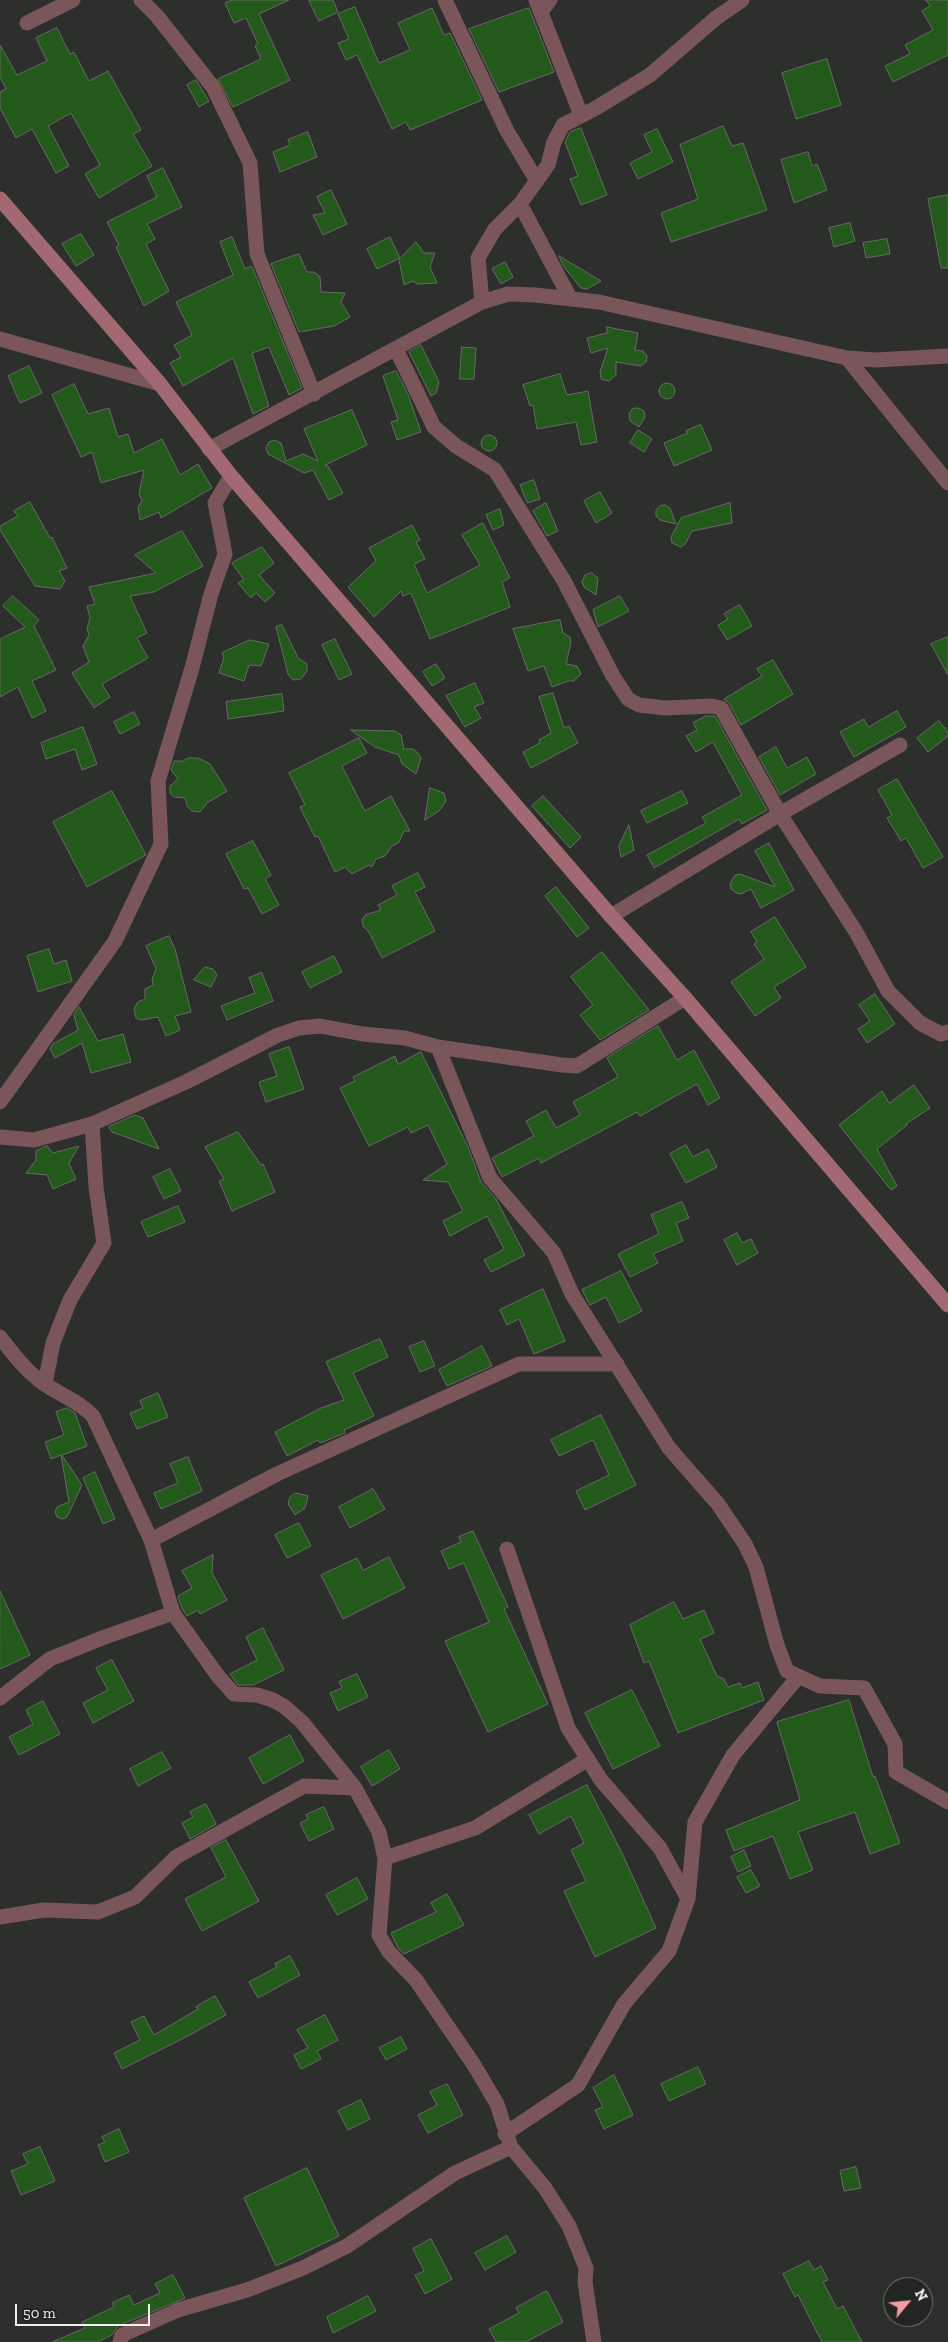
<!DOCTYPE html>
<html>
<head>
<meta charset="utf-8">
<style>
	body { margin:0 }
	#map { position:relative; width:948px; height:2342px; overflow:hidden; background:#2d2f2d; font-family:"Zilla Slab",serif }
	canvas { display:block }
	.north { position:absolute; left:883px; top:2277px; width:50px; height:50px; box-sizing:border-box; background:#232523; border:1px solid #747674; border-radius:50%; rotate:62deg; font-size:14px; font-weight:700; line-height:20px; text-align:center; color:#eeefee }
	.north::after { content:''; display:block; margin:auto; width:18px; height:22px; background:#f39aa9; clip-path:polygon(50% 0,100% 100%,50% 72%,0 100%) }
	.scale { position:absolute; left:15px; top:2304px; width:135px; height:22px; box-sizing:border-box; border:2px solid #eeefee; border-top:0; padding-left:6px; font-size:15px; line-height:18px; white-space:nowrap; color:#eeefee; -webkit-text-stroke:4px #232523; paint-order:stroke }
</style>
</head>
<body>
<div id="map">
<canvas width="948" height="2342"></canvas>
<div class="north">N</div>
<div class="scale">50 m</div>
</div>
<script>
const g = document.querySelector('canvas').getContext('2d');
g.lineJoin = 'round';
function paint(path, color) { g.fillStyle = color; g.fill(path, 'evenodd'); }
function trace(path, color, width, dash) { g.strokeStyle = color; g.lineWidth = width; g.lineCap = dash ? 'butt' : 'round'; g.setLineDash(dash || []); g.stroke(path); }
const building = new Path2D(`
	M233 0H289L259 14 290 80 233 107 218 79 261 59 255 46 258 44 246 18 234 23 225 3Z
	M309 0H333L338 12 319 21Z
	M926 0H948V55L893 82 885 66 910 54 905 45 933 30 922 11 930 6Z
	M355 7 379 63 410 50 398 23 432 8 444 35 450 33 482 100 410 130 406 122 392 129 357 55 346 60 338 43 349 39 338 14Z
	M529 8 554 72 499 92 469 29Z
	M57 28 70 54 74 52 89 81 108 71 141 130 133 134 152 166 99 198 85 174 100 165 71 113 48 126 69 166 56 173 32 129 16 138 0 108V92L6 89 0 77V45L17 75 47 61 36 38Z
	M827 59 841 105 796 119 782 73Z
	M196 80 209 101 199 107 187 85Z
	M723 126 732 146 743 143 767 210 671 242 661 213 698 199 680 145Z
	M581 128 607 195 581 205 570 179 578 176 565 142 570 132Z
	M657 129 673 162 638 179 630 163 652 152 644 135Z
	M308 132 317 157 280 172 273 152 290 145 288 140Z
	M808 152 812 166 817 164 827 190 794 203 781 160Z
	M163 168 182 207 147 224 155 239 146 244 169 291 144 306 116 247 119 245 107 222 157 197 147 176Z
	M331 190 347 224 323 235 313 215 325 213 317 197Z
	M948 195V268H941L928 199Z
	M850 223 855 241 834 247 829 228Z
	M81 234 94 255 76 266 62 244Z
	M232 237 245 269 251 266 253 269 302 388 289 395 269 347 252 353 269 406 253 414 233 358 183 386 170 363 181 357 174 345 192 335 176 302 233 275 220 242Z
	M390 237 400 258 377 269 367 249Z
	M887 239 890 254 866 258 863 243Z
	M416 242 424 253H435L430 267 437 283 417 284 413 281 404 285 399 260Z
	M299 254 307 272H314L320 277 321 292 345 293 341 302 350 317 334 326 299 332 271 264Z
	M559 256 601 281 587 289 581 288 564 267Z
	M505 262 513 277 501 284 492 269Z
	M607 327 638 333 635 350 643 351 647 356 646 362 641 366 616 362V375L609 381 601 379 600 372 608 348 591 353 587 338 607 333Z
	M421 345 439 382 436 393 431 396 409 352Z
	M462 347 476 348 474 379H460Z
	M29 366 42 393 20 403 8 376Z
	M396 371 408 394 421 432 397 440 391 422 398 420 383 376Z
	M560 374 567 395 588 391 597 442 581 445 576 422 537 429 533 405 530 406 523 385Z
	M659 391a8 8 0 1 1 16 0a8 8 0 1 1-16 0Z
	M74 384 88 414 109 408 118 437 128 434 134 453 162 439 180 475 198 464 212 488 161 518 159 512 140 520 138 507 142 501 139 494 144 470 101 483 92 452 81 457 52 395Z
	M638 408 644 411 645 417 639 427 630 421 629 414 632 409Z
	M352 410 367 445 325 465 328 466 343 493 329 500 313 470 304 473 268 454 266 448 269 442 275 440 281 443 286 461 303 454 318 461 304 429Z
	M701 425 712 450 674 466 664 443 688 433 686 431Z
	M638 430 652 439 644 452 630 443Z
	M481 443a8 8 0 1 1 16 0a8 8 0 1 1-16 0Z
	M534 480 540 499 527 503 520 485Z
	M600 492 612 513 596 523 584 501Z
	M30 502 50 538 52 537 67 568 59 571 65 581 60 589 35 586 0 530V526L18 516 14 511Z
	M546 503 558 531 547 536 533 511Z
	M730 503 732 523 692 531 685 544 681 547 672 543 671 537 681 518Z
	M665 505 670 508 676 524 660 520 656 516V510L660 506Z
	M500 509 504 525 493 530 486 515Z
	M483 523 510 578 502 582 510 607 430 639 411 593 403 596 401 591 374 617 348 587 376 561 369 548 412 525 420 540 416 542 425 559 414 564 427 593 480 565 462 535Z
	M182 531 203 566 154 592 130 596 147 633 137 638 148 658 102 684 110 697 94 708 72 673 89 662 83 646 89 635 87 629 90 618 87 606 95 604 89 587 156 573 135 555Z
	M262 547 274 563 259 575 275 593 265 602 256 593 251 598 238 583 244 580 232 563Z
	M592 573 598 578 596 595 584 587 582 582 585 575Z
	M13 596 39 620 34 626 56 670 32 681 46 711 32 718 18 687 0 697V639L25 627 3 606Z
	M620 596 629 611 598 627 593 610Z
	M740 605 752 626 727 640 718 625 728 619 724 614Z
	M560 620 563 633 570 637 571 642 566 664 577 666 581 674 574 681H568L552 687 544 666 528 671 513 629Z
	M282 625 298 658 307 664V671L301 679 293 680 288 674 276 627Z
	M948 637V675L931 644Z
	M335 639 352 674 339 680 322 645Z
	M250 640 269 644 261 666 249 665 244 681 219 673 224 657 222 653Z
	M773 660 793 694 741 725 729 703 724 699 762 676 757 669Z
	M436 664 445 678 432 686 423 672Z
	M475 683 484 703 474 707 481 718 465 727 446 696Z
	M553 693 564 728 569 726 578 743 531 768 523 752 540 743 539 740 551 733 539 697Z
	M282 694 284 711 228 719 226 702Z
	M897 711 906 727 854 757 840 732 864 719 868 727Z
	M134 712 140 724 120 734 114 722Z
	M706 716H715L767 810 742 824 739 819 654 868 647 855 706 823 702 817 742 795 713 742 696 752 686 736 697 730 693 723Z
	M939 721 948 732V736L928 752 917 738Z
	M83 727 97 764 82 770 75 749 46 759 41 743Z
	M351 730 395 731 401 735 404 749H413L418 753 421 758 416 774 402 764 399 755 375 747Z
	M359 738 367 753 342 766 365 811 391 796 410 831H404L399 842 392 846 385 856 376 859 372 867 369 865 352 874 345 867 335 872 318 836 315 837 300 807 305 805 289 773Z
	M776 747 787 768 807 757 816 774 780 795 759 757Z
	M188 758H198L210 764 227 791 207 803 200 812 192 811 187 806 185 798 174 797 170 793V786L178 779 171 770 174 761H183Z
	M897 779 943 857 923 868 906 838 901 841 887 818 892 815 878 790Z
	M430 788 444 793 446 801 439 811 425 820Z
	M112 791 146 855 87 887 53 822Z
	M682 791 688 803 647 823 641 811Z
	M543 796 581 837 570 848 532 806Z
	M629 825 634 850 621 857 619 846Z
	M253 841 271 875 265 879 279 905 262 914 248 888 244 889 226 854Z
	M769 843 794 890 761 908 751 889 741 894 736 893 731 889 730 884 735 875 740 874 775 887 755 851Z
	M418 873 425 887 415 892 435 931 382 958 369 932 363 926 362 920 365 915 381 910 378 905 397 895 392 886Z
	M556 887 589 928 577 937 545 896Z
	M775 917 806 967 774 987 781 998 755 1016 731 982 764 959 754 944 757 942 751 932Z
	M169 936 175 949 191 1012 175 1016 180 1030 166 1036 158 1017 141 1020 136 1018 134 1009 138 1002 145 999V989L153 985 152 979 156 969 146 946Z
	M49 949 54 964 66 960 72 981 38 992 27 956Z
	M602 952 649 1010 600 1040 580 1015 593 1005 571 977Z
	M334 956 342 972 310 988 302 972Z
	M205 967 213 969 217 975 211 987 194 980Z
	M262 973 273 1001 227 1020 221 1006 255 993 249 978Z
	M875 994 895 1024 867 1043 858 1029 870 1021 859 1005Z
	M79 1007 98 1041 123 1034 131 1062 91 1073 82 1043 55 1058 50 1049 53 1044 78 1030 74 1015Z
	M658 1026 677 1060 694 1050 720 1098 708 1105 697 1084 640 1116 637 1112 541 1163 539 1158 502 1177 492 1158 534 1136 526 1121 546 1110 556 1128 580 1115 573 1102 618 1077 607 1058Z
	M289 1047 304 1089 266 1102 259 1082 277 1076 269 1054Z
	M421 1052 468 1147 481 1182 496 1199 525 1255 491 1272 484 1260 504 1249 487 1216 450 1236 443 1221 463 1211 448 1182 423 1180 447 1164 428 1125 411 1133 408 1127 369 1146 340 1088 355 1081 353 1077 395 1056 398 1064Z
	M914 1085 930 1108 906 1124 907 1125 877 1149 897 1186 891 1190 839 1125 882 1091 889 1103Z
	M135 1115 143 1118 159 1149 112 1132 109 1127Z
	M238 1132 261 1165 263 1164 275 1192 232 1211 219 1181 224 1179 205 1147Z
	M686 1145 693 1157 708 1149 717 1167 686 1183 670 1154Z
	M47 1146 53 1153 79 1146 69 1163 76 1179 53 1189 47 1175 26 1173 36 1160V1151Z
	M170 1169 181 1191 164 1199 153 1177Z
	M682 1202 689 1218 676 1223 683 1241 653 1254 658 1263 630 1277 618 1254 659 1234 651 1215Z
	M178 1206 185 1222 148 1237 141 1222Z
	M737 1233 742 1243 751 1239 758 1253 737 1265 724 1240Z
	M621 1271 642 1311 619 1323 606 1297 590 1305 582 1290Z
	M543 1289 565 1341 534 1354 519 1319 507 1325 500 1310Z
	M380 1339 388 1357 353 1373 374 1416 344 1430 345 1433 320 1443 318 1440 287 1456 275 1432 321 1408 344 1400 326 1362Z
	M424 1341 435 1366 420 1372 409 1347Z
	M482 1346 492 1366 447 1386 439 1370Z
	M158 1393 168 1417 137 1429 130 1413 143 1408 140 1401Z
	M67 1408 75 1413 87 1446 62 1455 82 1485 67 1517 62 1519 57 1517 55 1512 57 1507 69 1502 61 1455 51 1459 45 1442 64 1435 56 1412Z
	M601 1415 636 1485 585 1510 576 1491 609 1475 593 1440 559 1456 551 1440Z
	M188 1457 202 1491 161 1509 154 1493 178 1483 170 1464Z
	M95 1472 115 1519 103 1524 83 1478Z
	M373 1489 385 1509 350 1528 339 1507Z
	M296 1493 308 1496 305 1508 295 1515 288 1504 290 1497Z
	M299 1523 311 1546 287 1558 275 1535Z
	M473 1531 508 1607 504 1609 548 1704 488 1732 445 1641 489 1622 464 1563 449 1569 441 1551 461 1542 459 1537Z
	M213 1555 212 1573 227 1600 200 1614 198 1610 187 1616 182 1609 178 1596 192 1588 182 1571Z
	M389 1557 405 1588 343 1619 321 1575 357 1558 363 1570Z
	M0 1591 30 1655 0 1669Z
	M674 1602 683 1619 704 1610 714 1633 700 1639 717 1676 724 1679 728 1687 740 1683 742 1688 758 1682 764 1700 678 1733 649 1661 644 1663 630 1625Z
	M263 1628 284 1670 253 1685H238L230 1674 257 1660 246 1637Z
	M112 1660 134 1701 93 1723 83 1703 108 1690 96 1668Z
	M357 1674 368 1697 338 1711 330 1693 342 1688 339 1682Z
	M632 1690 660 1746 613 1769 585 1713Z
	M849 1700 873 1777 875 1776 900 1843 870 1854 855 1812 798 1832 813 1870 790 1879 773 1836 734 1851 726 1830 800 1800 777 1722Z
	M43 1701 60 1734 19 1755 9 1737 33 1724 26 1710Z
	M290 1735 304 1761 263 1784 249 1758Z
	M389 1750 400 1769 372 1786 361 1767Z
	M162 1752 171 1768 138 1786 130 1769Z
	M587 1785 622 1853 656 1928 595 1957 564 1891 586 1881 571 1850 584 1843 571 1816 539 1834 529 1815Z
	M206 1804 216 1824 190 1839 182 1823 193 1817 190 1812Z
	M324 1807 334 1829 309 1841 300 1823 308 1819 306 1815Z
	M226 1840 259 1901 202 1931 185 1899 226 1877 211 1848Z
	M744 1850 751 1866 738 1872 731 1857Z
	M751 1870 760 1886 746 1893 737 1877Z
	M357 1878 368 1899 337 1915 326 1895Z
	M447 1894 464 1925 404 1954 398 1948 391 1933 436 1912 431 1903Z
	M290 1956 300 1975 258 1998 249 1982 277 1967 275 1964Z
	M215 1996 226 2015 184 2038 122 2069 114 2053 140 2040 131 2022 144 2016 154 2035 198 2009 196 2007Z
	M325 2015 338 2040 317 2051 321 2059 301 2069 294 2055 308 2048 297 2030Z
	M401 2037 407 2049 386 2060 379 2048Z
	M698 2067 706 2084 669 2101 661 2084Z
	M614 2075 633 2115 604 2129 595 2110 603 2107 593 2088Z
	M447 2084 463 2115 428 2133 418 2115 437 2105 430 2092Z
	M361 2100 370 2119 348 2130 338 2111Z
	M119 2129 129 2152 105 2162 98 2145 105 2142 102 2137Z
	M40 2147 55 2181 21 2195 11 2171 28 2164 23 2154Z
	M856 2167 861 2188 844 2191 840 2171Z
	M307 2168 339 2236 276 2266 244 2198Z
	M507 2236 516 2252 485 2270 475 2253Z
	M431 2239 452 2279 425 2294 415 2275 424 2271 413 2249Z
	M809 2261 814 2270 821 2266 828 2280 823 2282 837 2309 843 2306 862 2342H822L798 2295 795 2297 783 2274Z
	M173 2275 185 2298 118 2326 112 2335 97 2342H52L85 2328 82 2322 114 2307 112 2303 129 2295 134 2305 160 2293 155 2284Z
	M547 2291 563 2322 526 2342H496L489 2329 519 2313 516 2308Z
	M368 2296 376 2311 333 2333 327 2317Z`);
const minor = new Path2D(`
	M141 0 157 16 213 87 250 163 257 254 314 394
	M445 0 507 131 537 181
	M536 0 581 115
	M541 12 550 0
	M27 23 73 0
	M520 204 570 298
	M482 302 478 258 495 229 520 204 548 165 554 142 563 125 596 108 650 75 716 18 742 0
	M0 339 160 384
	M396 349 434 427 456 446 495 470 564 581 613 676 628 699 639 705 665 708 712 706 721 708 780 814 856 932 888 991 920 1023 941 1034 948 1032
	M847 358 948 483
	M209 449 482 302 508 294 535 295 599 302 847 358 876 360 948 356
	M611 916 780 814 900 745
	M438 1047 490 1178 554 1253 572 1294 669 1448 718 1504 745 1544 756 1567 777 1645 787 1671 820 1686 864 1688 895 1744 896 1772 948 1802
	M0 1102 115 941 161 844 158 781 192 668 211 594 225 554 215 503 231 476
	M0 1137 34 1140 92 1124 188 1081 278 1035 299 1028 320 1026 363 1034 405 1038 438 1047 562 1065 577 1066 685 998
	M0 1337C13 1354 26 1371 43 1383 60 1395 79 1401 93 1416L151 1540 173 1613 218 1676 234 1694 257 1695 273 1700 285 1707 302 1722 355 1788 379 1832 385 1858 379 1935 389 1952 416 1980 474 2065 497 2104 511 2147 545 2188 569 2226 586 2268 585 2282 594 2342
	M45 1384 53 1343 70 1300 104 1243 96 1187 92 1124
	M151 1540 277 1474 519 1364H617
	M507 1549 568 1728 601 1780 660 1848 688 1899
	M0 1698 50 1659 102 1638 173 1613
	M385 1858 475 1828 588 1759
	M0 1917 44 1910 98 1912 135 1897 176 1857 304 1786 355 1788
	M505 2134 578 2085 624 2004 669 1951 688 1899 695 1822 733 1755 798 1677
	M120 2342 122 2335 178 2310 247 2290 303 2268 347 2246 455 2173 511 2147`);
const secondary = new Path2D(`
	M0 199 160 384 231 476 611 916 685 998 948 1305`);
paint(building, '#23591a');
trace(building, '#686a67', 1);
trace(minor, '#7a555a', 15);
trace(secondary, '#a36973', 15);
</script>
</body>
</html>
